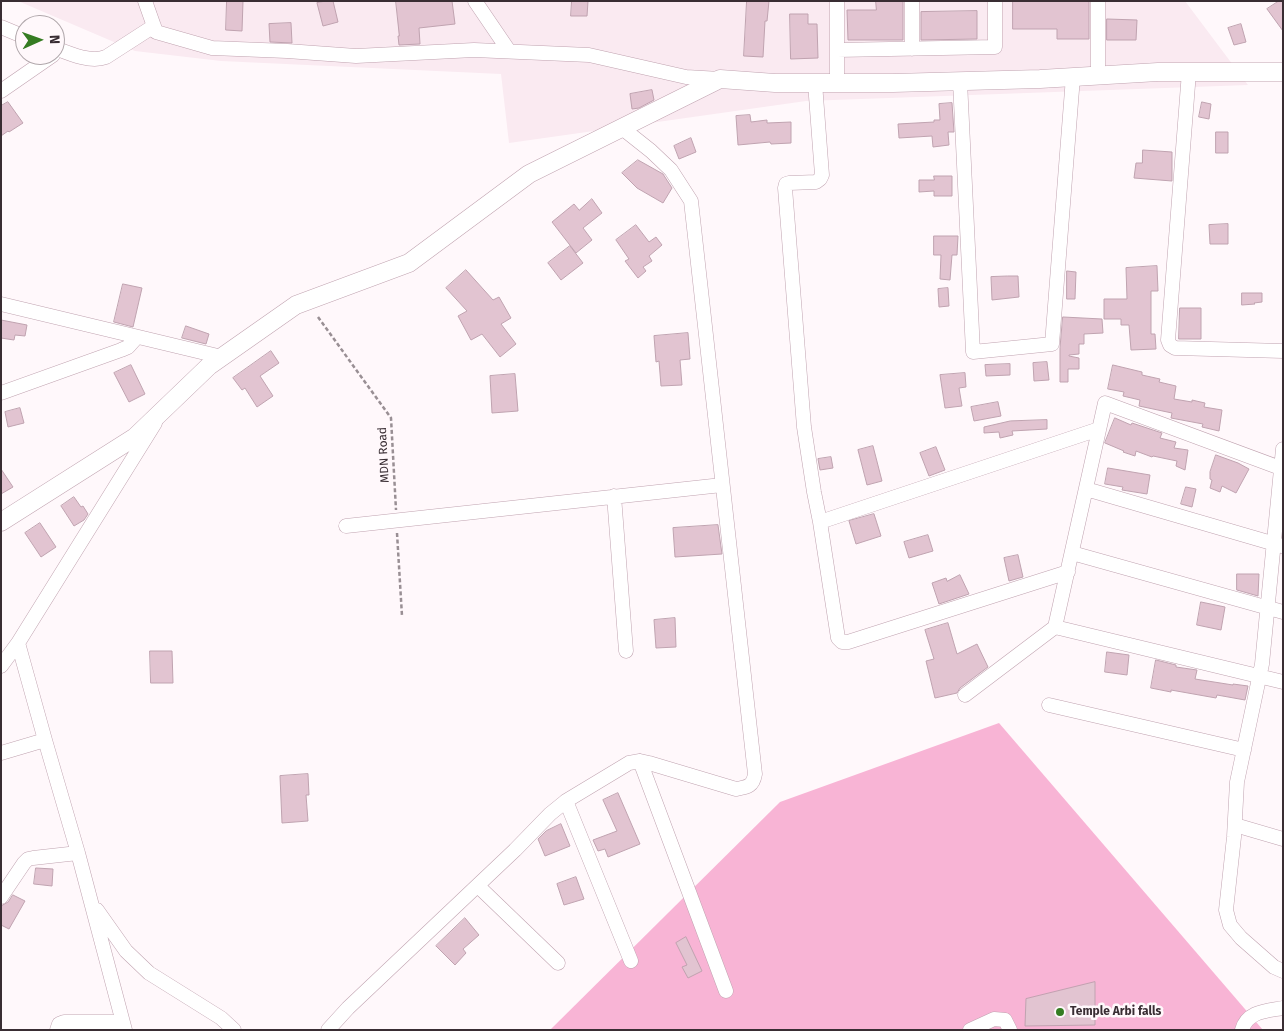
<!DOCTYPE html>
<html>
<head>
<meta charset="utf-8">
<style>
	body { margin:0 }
	#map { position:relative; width:1284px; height:1031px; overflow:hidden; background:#fff8fb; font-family:"Fira Sans",sans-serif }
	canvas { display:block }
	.frame { position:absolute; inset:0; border:2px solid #392d33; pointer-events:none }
	.north { position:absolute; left:15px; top:15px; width:50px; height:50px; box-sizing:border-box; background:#fff8fb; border:1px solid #b0a7ab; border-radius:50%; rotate:88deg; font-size:14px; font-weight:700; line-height:20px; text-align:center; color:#392d33 }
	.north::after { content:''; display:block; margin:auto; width:18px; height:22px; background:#357c22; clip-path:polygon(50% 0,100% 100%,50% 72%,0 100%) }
</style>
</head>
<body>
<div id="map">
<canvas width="1284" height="1031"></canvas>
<div class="frame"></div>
<div class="north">N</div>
</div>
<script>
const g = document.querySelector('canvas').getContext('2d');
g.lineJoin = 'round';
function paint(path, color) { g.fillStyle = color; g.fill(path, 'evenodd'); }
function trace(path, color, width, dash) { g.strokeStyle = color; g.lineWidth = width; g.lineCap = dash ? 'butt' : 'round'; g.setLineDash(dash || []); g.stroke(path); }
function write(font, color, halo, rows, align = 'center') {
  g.font = font + ' "Fira Sans",sans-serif'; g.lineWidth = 5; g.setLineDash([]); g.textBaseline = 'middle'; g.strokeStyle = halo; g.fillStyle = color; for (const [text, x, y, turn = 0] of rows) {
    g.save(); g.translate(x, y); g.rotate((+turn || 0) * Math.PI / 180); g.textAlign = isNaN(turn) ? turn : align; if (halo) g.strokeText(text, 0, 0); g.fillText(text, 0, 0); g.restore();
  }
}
const built = new Path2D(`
	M18 1H1185L1248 85 806 101 509 143 501 74 221 61 135 51Z`);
const forest = new Path2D(`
	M999 723 1263 1030H550L780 802Z`);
const building = new Path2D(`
	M227 1H243L242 31 226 30Z
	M326 1H333L338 22 323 26 317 3Z
	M396 1H452L455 24 419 28 420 44 399 45 398 36H399Z
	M572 1H588L587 16H571Z
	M747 1H769L767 21H765L763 57 744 56Z
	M876 1H903V40H848L847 10H876Z
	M1013 1H1089V39H1057V29H1013Z
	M1279 1H1283V31L1267 9Z
	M977 11V39L921 40V12Z
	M790 14H808V24H817L818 58 791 59Z
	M1107 19 1137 20 1136 40H1107Z
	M291 23 292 43 270 42 269 24Z
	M1241 24 1246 42 1234 45 1228 28Z
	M652 90 654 100 639 108 632 109 630 94Z
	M8 102 23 123 9 132 8 131 1 136V106Z
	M1202 102 1211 104 1209 119 1199 117Z
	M952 103 954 132H948L949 145 933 147 932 136 899 138 898 124 934 122V120H940L939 104Z
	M750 115 751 122 767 120V123L791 122V143L771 144 770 142 738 145 736 116Z
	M1216 132H1228V153H1216Z
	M691 138 696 152 679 159 674 146Z
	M1143 150 1172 152V181L1134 178 1136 163H1142Z
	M638 160 663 174 672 188 663 203 637 188 622 173Z
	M934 176H952V196H934V191L919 192V180H934Z
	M592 199 602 213 583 228 592 240 576 253 552 222 574 204 579 210Z
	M1228 224V244H1210L1209 225Z
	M636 225 649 242 656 237 662 245 649 256 652 261 643 267 646 271 638 278 625 261 629 259 616 240Z
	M934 236H958L957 255H952L950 280 940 279 941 255H934Z
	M570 246 583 263 561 280 548 263Z
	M1157 266 1158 291H1151V334H1155L1156 349 1131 350 1129 325H1121V319H1104V299H1127L1126 268Z
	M466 270 493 300 499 297 511 318 501 324 516 344 500 357 482 334 471 340 458 316 467 311 446 288Z
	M1067 271 1076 272 1075 299H1067Z
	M1008 276H1018L1019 297 992 300 991 277Z
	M123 284 142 288 133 327 114 322Z
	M948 288 949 306 939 307 938 289Z
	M1242 293H1262V302L1254 303 1255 304 1242 305Z
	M1180 308H1201V339H1179Z
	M1063 317 1102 319 1103 333 1084 334V344H1079V354L1069 355V356L1079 358V369H1068V382H1060V348Z
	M1 320 27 325 25 336 15 335 14 340 1 338Z
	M186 326 209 334 206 344 182 338Z
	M688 333 690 359 680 360 682 385 661 386 659 361 656 362 654 336Z
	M271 351 279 363 260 376 273 396 257 407 245 388 242 390 233 378Z
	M1047 362 1049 380 1034 381 1033 363Z
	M1010 364V375L986 376 985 365Z
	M131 365 145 394 129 402 114 373Z
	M1113 365 1142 372V375L1160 379 1159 382 1176 386 1174 399 1192 402V400L1205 403 1204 407 1222 410 1219 431 1202 427 1203 424 1171 418 1172 413 1139 406 1140 400 1123 396 1124 392 1108 389Z
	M965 373 966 387 959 388 962 406 945 408 940 375Z
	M515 374 518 411 492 413 490 376Z
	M998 402 1001 416 974 421 971 407Z
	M20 408 24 423 8 427 5 412Z
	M1115 418 1131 425 1132 423 1162 433 1160 438 1176 442 1174 448 1188 450 1185 470 1176 466 1177 461 1153 456 1152 457 1136 451 1135 456 1123 452 1124 451 1105 443Z
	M1047 420V429L1012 431 1013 435 1000 438 999 432 984 433V427L1010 421Z
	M873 446 882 481 867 485 858 450Z
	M936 447 945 470 929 476 920 453Z
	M1216 455 1238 463 1249 469 1236 493 1222 486 1220 492 1210 488 1212 480 1210 479V472Z
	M831 457 833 468 820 470 818 459Z
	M1108 468 1150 475 1147 494 1122 490 1123 487 1105 484Z
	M1 469 13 487 1 494Z
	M1186 487 1196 489 1192 507 1181 504Z
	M74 497 81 507 83 506 88 514 84 520 74 526 61 506Z
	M874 514 881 536 856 544 849 521Z
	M40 523 56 547 41 557 25 533Z
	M718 525 722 554 675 557 673 528Z
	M928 535 933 551 909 558 904 542Z
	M1018 555 1023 577 1009 581 1004 558Z
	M1237 574H1259L1258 596 1237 590Z
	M960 575 969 594 939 604 932 583 946 578 947 581Z
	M1201 602 1225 607 1221 630 1197 625Z
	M675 618 676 647 656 648 654 620Z
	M948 623 957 654 977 644 988 667 960 688 957 693 935 698 926 661 934 659 925 630Z
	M150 651H172L173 683H151Z
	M1107 652 1129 655 1127 675 1105 672Z
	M1156 660 1176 665V667L1197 670 1195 679 1233 685V684L1248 686 1245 700 1217 695 1216 698 1171 690V692L1151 688Z
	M308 774 309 795H306L308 821 282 823 280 776Z
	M618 793 640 844 608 857 605 849 598 851 593 840 617 831 603 800Z
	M561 824 570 846 545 856 538 839 546 831Z
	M36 868 53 869 52 886 34 884Z
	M576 877 584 899 564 905 557 884Z
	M13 895 25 901 9 929 1 925V906L8 902Z
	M465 918 479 935 463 949 466 953 455 965 436 946Z
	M686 937 702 971 688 978 682 967 687 965 676 943Z
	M1095 982V1025L1025 1026 1026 999Z`);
const path = new Path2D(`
	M318 317 391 418 396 510
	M397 533 402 616`);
const minor = new Path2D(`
	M145 1 156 32 212 48 287 51 356 56 474 50 589 55 686 77 720 79
	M475 1 509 51
	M1 27 25 37
	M55 48C70 54 91 63 106 57L154 26
	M912 49V1
	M837 50 995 47V1
	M1189 72 1168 340 1170 345 1175 348 1283 351
	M1098 76V1
	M960 81 973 352 1052 344 1073 77
	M815 83 822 175 820 179 816 182 789 183 786 184 785 188 804 427 814 492 820 522 838 638 842 642H848L1068 572
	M837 83V1
	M1 91 53 55
	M1 304 222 357
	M1 393 121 350 128 347 137 337
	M1283 449 1262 664 1237 782 1234 837 1226 910 1230 925 1241 938 1274 967 1283 971
	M1283 469 1105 403 1055 627 1283 682
	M1086 489 1282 546
	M614 496 626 651
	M820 522 1099 429
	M346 526 722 485
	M1072 553 1283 612
	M1 666 18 643 155 423
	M965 695 1055 627
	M1049 705 1244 750
	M45 740 78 853 125 1030
	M1 753 45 740 18 643
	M640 761 726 991
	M566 801 631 961
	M1235 825 1283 839
	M478 886 558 963
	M1 897 24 863 28 859 33 858 78 853
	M97 910 126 951 149 973 221 1018 234 1030
	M57 1030 59 1024 64 1022H123
	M328 1030 348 1008 515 850 550 814 566 801 629 763 640 761 649 763 736 789C748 787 753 786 755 774L691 201 671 170 651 151 622 128
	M970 1030 994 1019 1005 1020 1010 1030
	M1242 1030C1247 1011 1267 1011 1283 1008`);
const major = new Path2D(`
	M1 522 135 437 209 366 296 305 409 263 529 174 720 79 775 83H893L1040 79 1158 72H1283`);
const markers = [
	[1060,1012,5,"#357c22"]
];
const streetNames = [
	["MDN Road",384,455,-93]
];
const poiNames = [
	["Temple Arbi falls",1070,1012]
];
paint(built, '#faeaf1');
paint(forest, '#f8b4d5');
paint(building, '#e2c4d1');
trace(building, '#c0a3b0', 1);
trace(minor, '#c0a3b0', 15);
trace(major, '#c0a3b0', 19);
trace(path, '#998f94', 2.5, [4, 2.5]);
trace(minor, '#fff', 14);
trace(major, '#fff', 18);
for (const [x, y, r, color] of markers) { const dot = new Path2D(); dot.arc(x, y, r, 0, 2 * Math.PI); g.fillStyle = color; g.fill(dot); trace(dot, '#fff8fb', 2); }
write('12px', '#392d33', '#fff8fb', streetNames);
write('bold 12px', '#392d33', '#fff8fb', poiNames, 'left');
</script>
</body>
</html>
